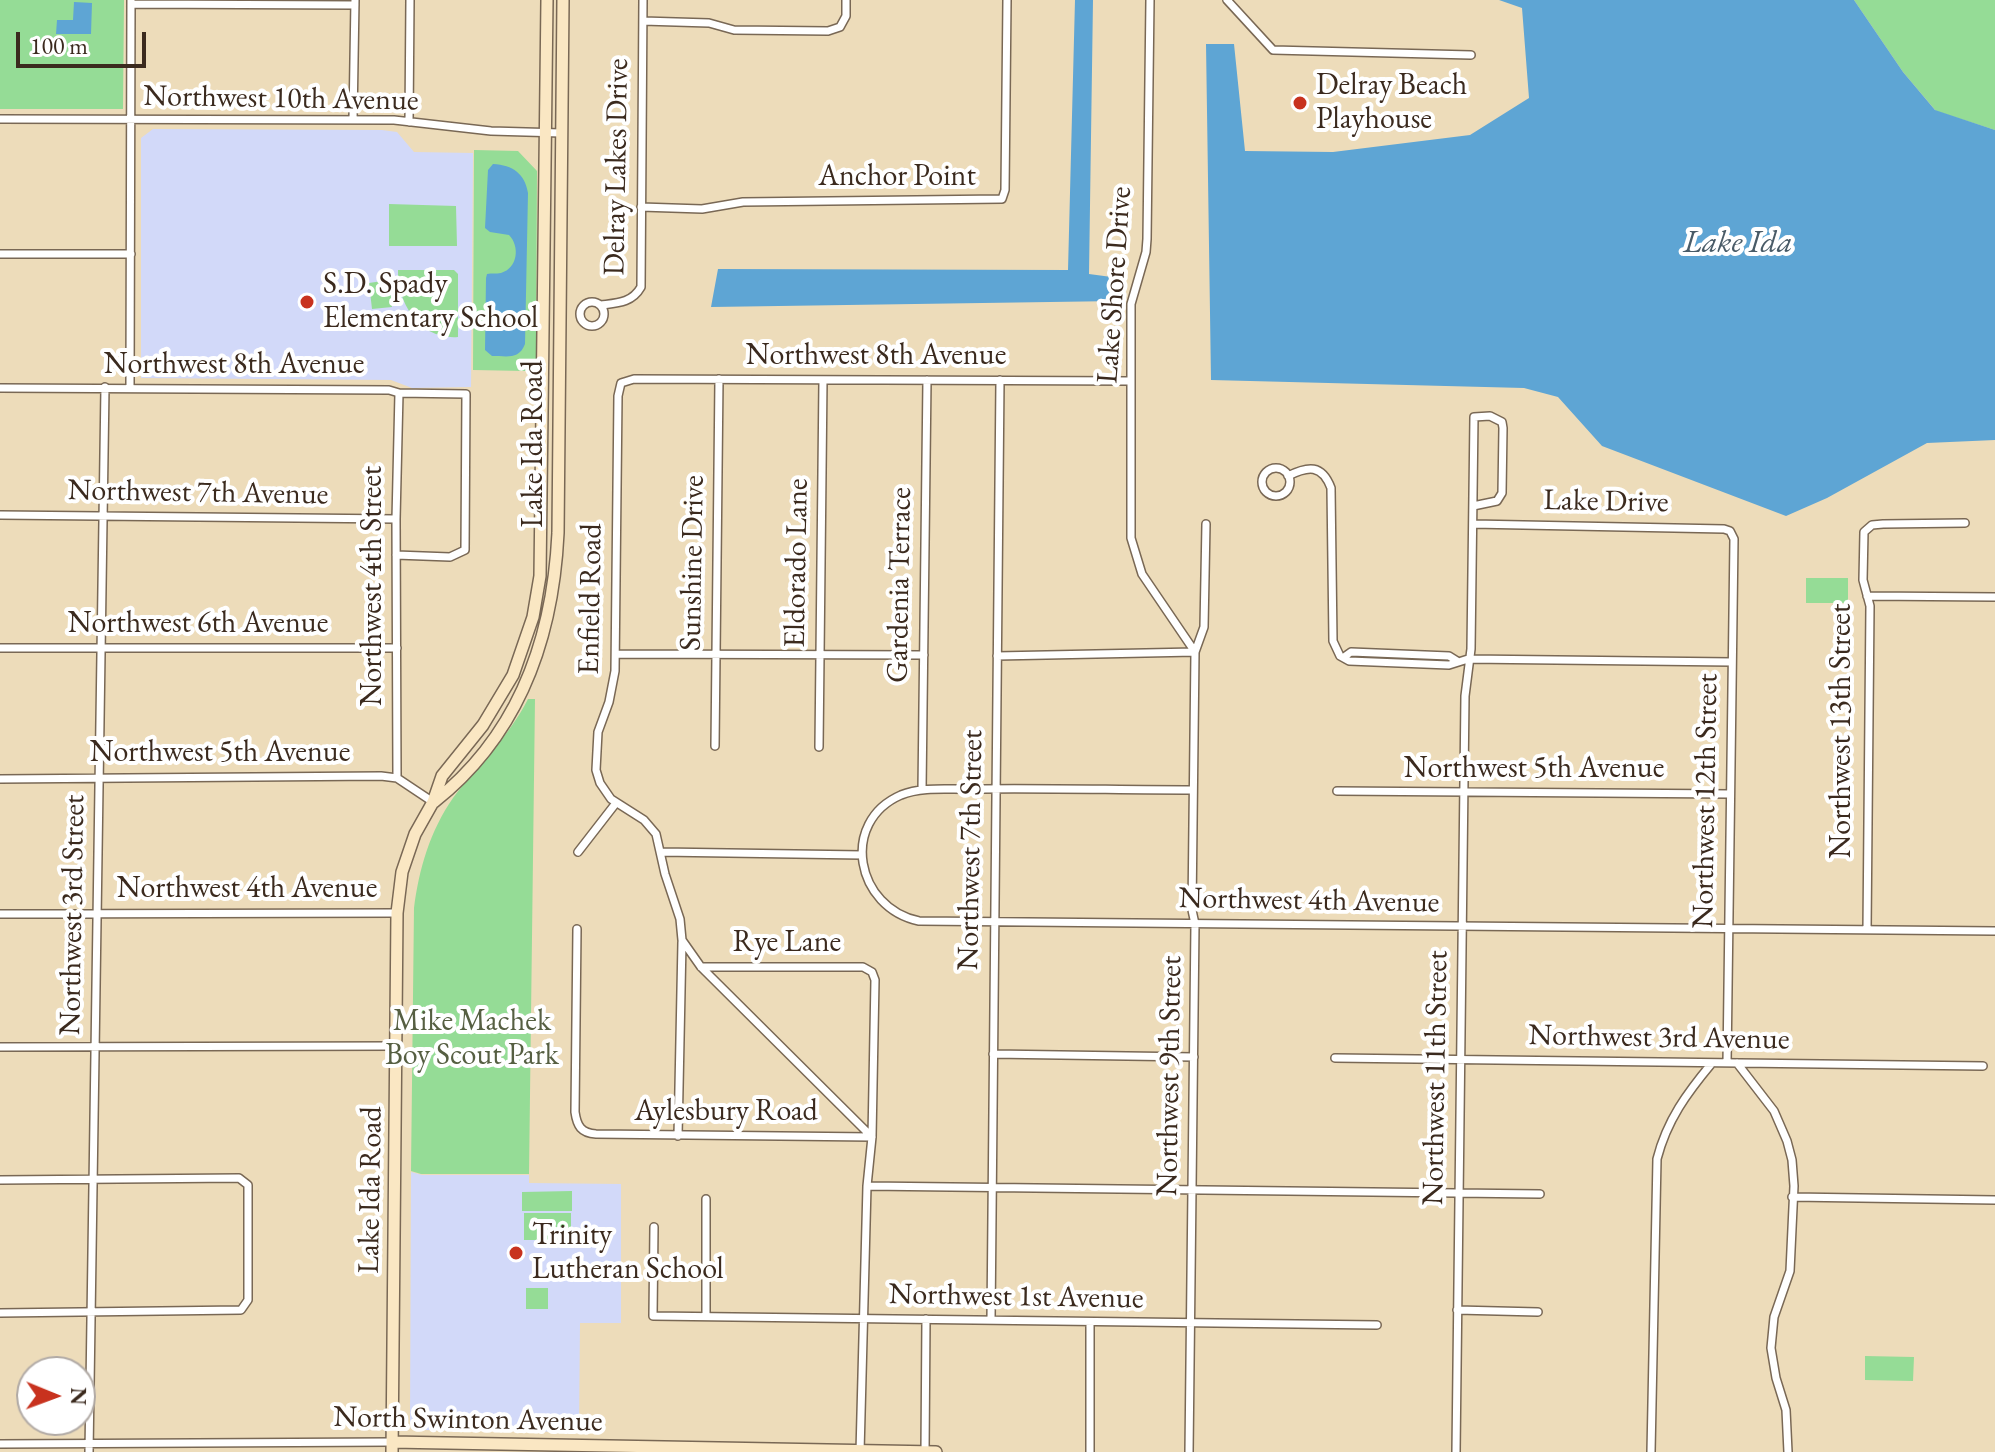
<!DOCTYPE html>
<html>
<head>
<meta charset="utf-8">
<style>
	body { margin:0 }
	#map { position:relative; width:1995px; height:1452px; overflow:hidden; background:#eddcba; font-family:"EB Garamond",serif }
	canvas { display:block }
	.north { position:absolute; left:16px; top:1356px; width:80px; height:80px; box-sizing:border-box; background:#fff; border:2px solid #b1aaa5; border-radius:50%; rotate:91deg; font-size:22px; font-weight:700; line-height:32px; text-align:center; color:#3b2a1e }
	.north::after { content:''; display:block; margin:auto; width:28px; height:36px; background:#c8321e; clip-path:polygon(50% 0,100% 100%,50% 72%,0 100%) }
	.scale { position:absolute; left:16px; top:32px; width:130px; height:36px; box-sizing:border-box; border:4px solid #3b2a1e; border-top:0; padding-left:10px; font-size:24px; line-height:28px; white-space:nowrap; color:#3b2a1e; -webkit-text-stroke:6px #fff; paint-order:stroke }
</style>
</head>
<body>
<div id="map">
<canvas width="1995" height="1452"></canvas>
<div class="north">N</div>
<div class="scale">100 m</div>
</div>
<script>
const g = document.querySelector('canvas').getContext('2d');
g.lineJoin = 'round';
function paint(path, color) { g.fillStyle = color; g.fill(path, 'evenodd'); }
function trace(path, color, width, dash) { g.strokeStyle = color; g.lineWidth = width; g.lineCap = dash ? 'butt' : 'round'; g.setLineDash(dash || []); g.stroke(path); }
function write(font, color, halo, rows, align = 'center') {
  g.font = font + ' "EB Garamond",serif'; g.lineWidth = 8; g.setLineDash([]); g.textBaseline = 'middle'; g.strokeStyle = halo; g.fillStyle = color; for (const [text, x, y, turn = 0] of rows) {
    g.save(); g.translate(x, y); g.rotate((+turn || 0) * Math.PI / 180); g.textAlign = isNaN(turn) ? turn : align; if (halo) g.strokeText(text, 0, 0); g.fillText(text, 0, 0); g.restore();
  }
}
const built = new Path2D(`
	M153 129 382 130 397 132 414 152 473 153 471 387 412 388 391 380 141 378V138Z
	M411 1172 422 1175H529V1183L621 1184V1323H580L579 1432 421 1430 414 1428 410 1422Z`);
const green = new Path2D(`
	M0 0H124L123 109H0Z
	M1854 0H1995V130L1936 111 1903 72Z
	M474 150 518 151 537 171 536 365 525 371 473 370Z
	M389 204 456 206 457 246H389Z
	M398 270H454L458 274V337C420 340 397 303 398 270Z
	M389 280 392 307 372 309 369 283Z
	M1806 578H1848V603H1806Z
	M528 699H535L529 1174H421L411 1171 414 908C419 869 430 831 453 798 478 764 509 737 528 699Z
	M572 1191V1211H522V1192Z
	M524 1213H571V1240H524Z
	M526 1288H548V1309H526Z
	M1865 1356 1914 1357 1913 1381 1865 1380Z`);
const water = new Path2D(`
	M1075 0H1093L1089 274 1119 278 1118 301 711 307 718 269 1068 270Z
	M1499 0H1854L1903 72 1935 110 1995 130V440L1927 443 1827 498 1786 516 1602 446 1558 397 1524 388 1211 380 1206 44H1234L1245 151 1333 152 1470 135 1529 98 1522 8Z
	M74 2 92 3 91 34H56L57 20H73Z
	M493 164C513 165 525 174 528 193L525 344C519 360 507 356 492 356L485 350 486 278 487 274C492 273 496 274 501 273 518 268 520 246 509 235L490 232 485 228 488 170Z`);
const street = new Path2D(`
	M1150 0 1147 239 1146 252 1131 304V538L1142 574 1195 652
	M1227 0 1273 50 1471 55
	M131 4 355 5
	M643 21 709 23 734 30 828 31 840 27 846 16V0
	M0 119 394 120 491 131 561 133
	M353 120 355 0
	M409 122 410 0
	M641 207 702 209 743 202 1002 199 1005 190 1007 0
	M0 254H131
	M580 314a12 12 0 1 1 24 0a12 12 0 1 1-24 0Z
	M601 305C617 303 632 303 641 287L643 0
	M130 387 131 0
	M0 388 389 390 399 393 466 394 465 550 450 557 396 555
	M1262 482a14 14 0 1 1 28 0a14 14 0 1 1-28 0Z
	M1288 476C1308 466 1322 464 1331 488L1333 641 1340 656 1349 661 1449 665 1468 659 1732 662
	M0 515 396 519
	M1473 524 1724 529 1730 531 1734 539 1727 1063
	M1867 596 1995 597
	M0 648H397
	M616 654 924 655
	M997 656 1195 652
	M1344 657 1351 652 1449 656 1457 661
	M715 746 719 379
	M819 747 823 380
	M397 778 396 519 399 393
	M0 779 381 776 397 778 433 802
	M922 790 927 380
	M1193 790C1120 790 1047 788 974 789 951 790 923 786 901 795 839 822 856 908 919 921L1995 931
	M1337 791 1730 794
	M578 852 616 803
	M661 852 862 855
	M0 914 397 913
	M577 929 575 1112C577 1126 581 1133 596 1134L872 1137
	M1867 930 1870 606 1863 580 1864 532 1872 525 1883 524 1965 523
	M701 967H863L872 972 875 980 872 1137 867 1186 860 1452
	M0 1047 396 1046
	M993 1054 1194 1057
	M1335 1058 1983 1066
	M1737 1063 1774 1111 1787 1141 1792 1160 1794 1186 1790 1271 1774 1317 1771 1348 1776 1378 1786 1410 1788 1452
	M678 1136 682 942
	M872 1137 701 967 682 940 680 919 665 874 656 834 644 820 611 799 600 783 596 770 598 732 609 702 615 671 618 396 621 383 634 379 1130 381
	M0 1180 239 1178 248 1185V1300L241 1310 0 1313
	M867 1186 1540 1194
	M1792 1197 1995 1200
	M654 1227 653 1316 1377 1325
	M1457 1310 1538 1312
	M706 1315V1199
	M991 1320 1000 380
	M0 1444 392 1442
	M89 1452 105 387
	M925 1452 926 1319
	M1090 1452V1322
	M1189 1452 1195 924 1192 910 1195 652 1204 627 1206 524
	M1456 1452 1465 696 1471 649 1474 417 1490 416 1502 422 1503 428 1502 493 1497 501 1473 506
	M1651 1452 1657 1159C1667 1120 1687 1093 1712 1063`);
const secondary = new Path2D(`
	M434 802C519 735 553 638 558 533L563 0
	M392 1442 936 1452
	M392 1452 397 913 402 872 415 834 433 802 442 776 483 725 513 675 533 617 540 576 547 0`);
const markers = [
	[1300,103,8,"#c8321e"],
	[307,302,8,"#c8321e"],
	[516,1253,8,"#c8321e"]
];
const poiNames = [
	["Delray Beach",1316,86],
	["Playhouse",1316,120],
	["S.D. Spady",323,285],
	["Elementary School",323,319],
	["Trinity",532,1236],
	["Lutheran School",532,1270]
];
const streetNames = [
	["Northwest 10th Avenue",281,99,1],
	["Delray Lakes Drive",617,167,-89],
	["Anchor Point",897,177],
	["Lake Shore Drive",1115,285,-86],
	["Northwest 8th Avenue",876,356],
	["Northwest 8th Avenue",234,365],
	["Lake Ida Road",534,444,-90],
	["Northwest 7th Avenue",198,493,1],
	["Lake Drive",1606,502,1],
	["Sunshine Drive",693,563,-89],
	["Eldorado Lane",797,563,-89],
	["Gardenia Terrace",900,585,-89],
	["Northwest 4th Street",373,586,-90],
	["Enfield Road",591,599,-89],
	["Northwest 6th Avenue",198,624],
	["Northwest 13th Street",1842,731,-90],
	["Northwest 5th Avenue",220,753],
	["Northwest 5th Avenue",1534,769],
	["Northwest 12th Street",1706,801,-89],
	["Northwest 7th Street",971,850,-89],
	["Northwest 4th Avenue",247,889],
	["Northwest 4th Avenue",1309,901,1],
	["Northwest 3rd Street",73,915,-89],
	["Rye Lane",787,943],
	["Northwest 3rd Avenue",1659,1038,1],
	["Northwest 9th Street",1170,1076,-89],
	["Northwest 11th Street",1436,1078,-89],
	["Aylesbury Road",726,1112],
	["Lake Ida Road",371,1190,-89],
	["Northwest 1st Avenue",1016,1297,1],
	["North Swinton Avenue",468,1420,1]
];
const parkNames = [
	["Mike Machek",472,1022],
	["Boy Scout Park",472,1056]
];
const waterNames = [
	["Lake Ida",1738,243]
];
paint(built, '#d2d9f9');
paint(green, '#95dc96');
paint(water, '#5ea5d4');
trace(street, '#796855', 10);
trace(secondary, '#796855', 14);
trace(street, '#fff', 7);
trace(secondary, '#fae7c3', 11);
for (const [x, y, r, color] of markers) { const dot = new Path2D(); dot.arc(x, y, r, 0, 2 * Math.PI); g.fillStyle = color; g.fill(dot); trace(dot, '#fff', 3); }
write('30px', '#3b2a1e', '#fff', poiNames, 'left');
write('30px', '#3b2a1e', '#fff', streetNames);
write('30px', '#565f42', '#fff', parkNames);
write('italic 32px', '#495b67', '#fff', waterNames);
</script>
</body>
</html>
